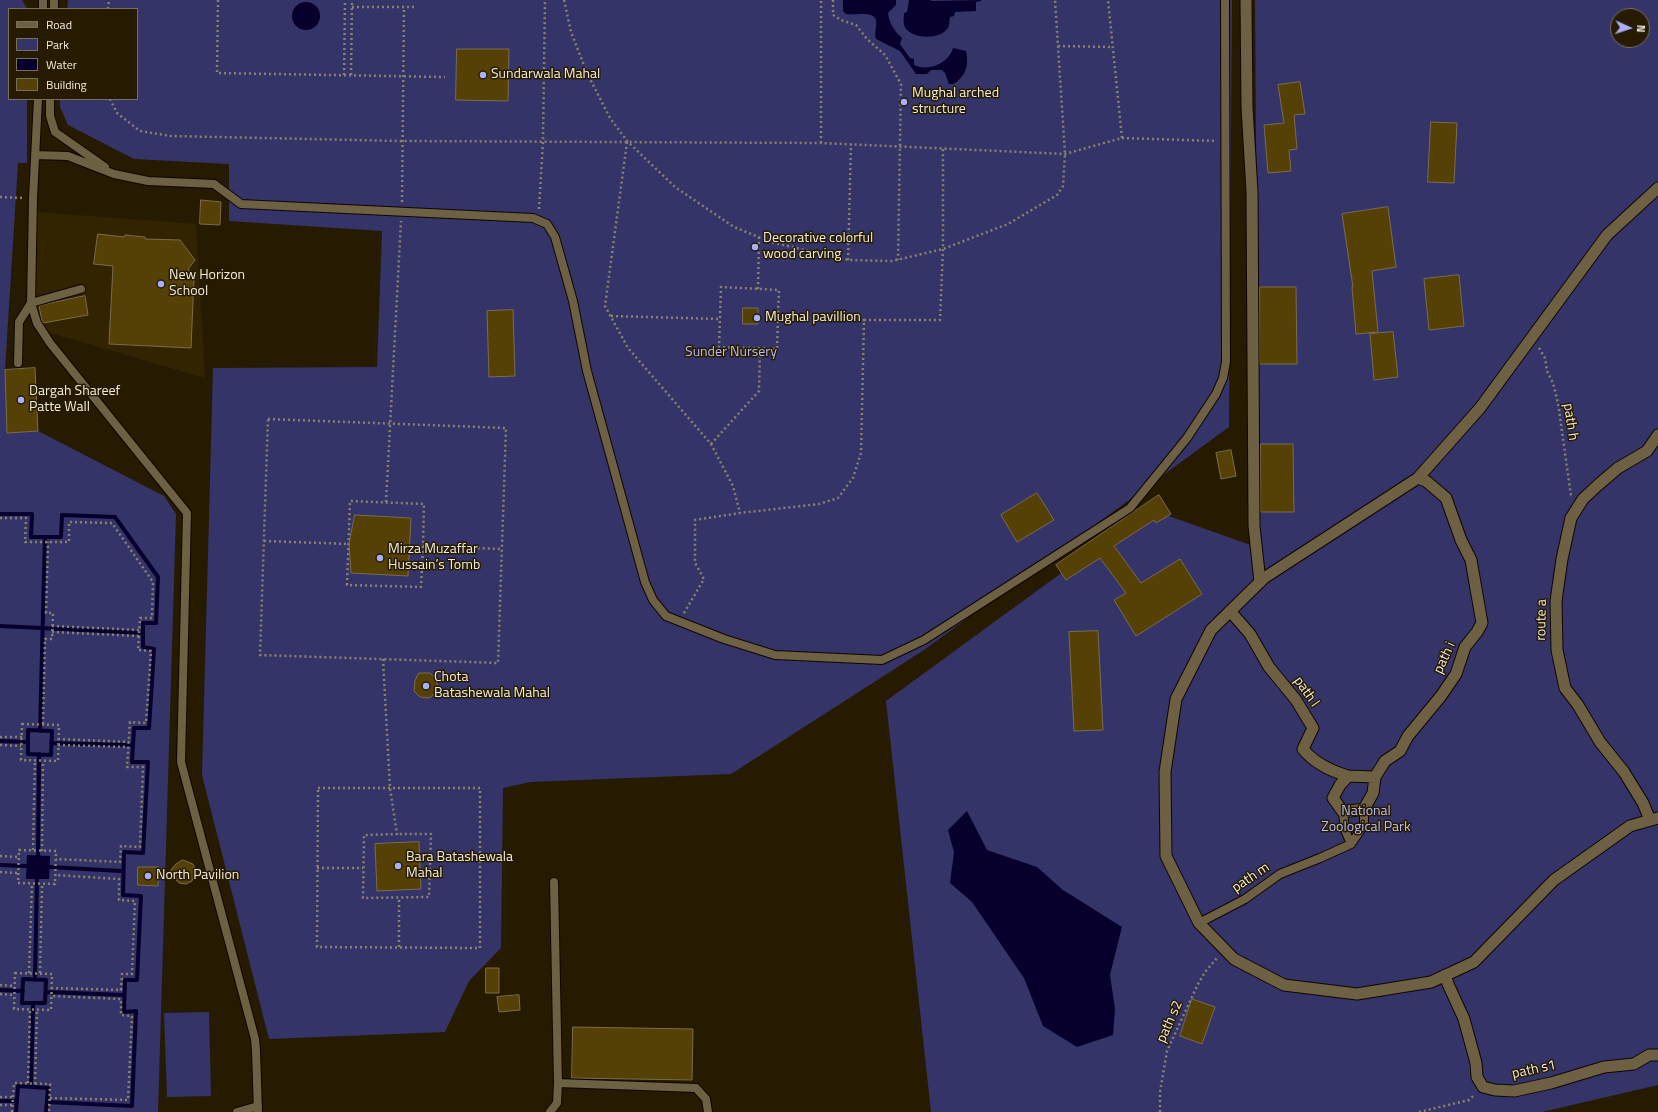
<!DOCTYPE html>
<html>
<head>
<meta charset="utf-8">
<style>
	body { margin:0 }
	#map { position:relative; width:1658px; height:1112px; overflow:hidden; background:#261b01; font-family:"Titillium Web",sans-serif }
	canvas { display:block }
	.legend { position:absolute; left:8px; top:8px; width:130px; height:92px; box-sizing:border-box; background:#261b01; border:1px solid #786f59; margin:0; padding:5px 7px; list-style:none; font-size:12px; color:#f3ecdc }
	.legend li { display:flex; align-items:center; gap:8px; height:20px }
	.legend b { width:20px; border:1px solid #786f59 }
	.north { position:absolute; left:1610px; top:8px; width:40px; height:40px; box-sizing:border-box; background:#261b01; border:1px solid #786f59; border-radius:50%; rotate:93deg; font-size:11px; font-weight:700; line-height:16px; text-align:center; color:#f3ecdc }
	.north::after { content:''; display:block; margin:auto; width:14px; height:18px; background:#abaffb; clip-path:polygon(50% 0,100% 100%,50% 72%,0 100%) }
</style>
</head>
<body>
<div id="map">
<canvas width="1658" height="1112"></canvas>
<ul class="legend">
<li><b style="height:5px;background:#6d6043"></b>Road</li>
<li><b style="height:11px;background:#343468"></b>Park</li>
<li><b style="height:11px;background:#07002c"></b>Water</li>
<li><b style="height:11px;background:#554005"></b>Building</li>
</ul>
<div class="north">N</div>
</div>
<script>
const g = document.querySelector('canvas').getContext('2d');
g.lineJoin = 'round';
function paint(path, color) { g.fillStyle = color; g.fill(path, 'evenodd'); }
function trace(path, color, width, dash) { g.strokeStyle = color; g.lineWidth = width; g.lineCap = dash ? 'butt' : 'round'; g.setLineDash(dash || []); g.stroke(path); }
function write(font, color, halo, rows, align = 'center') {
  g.font = font + ' "Titillium Web",sans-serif'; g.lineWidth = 3; g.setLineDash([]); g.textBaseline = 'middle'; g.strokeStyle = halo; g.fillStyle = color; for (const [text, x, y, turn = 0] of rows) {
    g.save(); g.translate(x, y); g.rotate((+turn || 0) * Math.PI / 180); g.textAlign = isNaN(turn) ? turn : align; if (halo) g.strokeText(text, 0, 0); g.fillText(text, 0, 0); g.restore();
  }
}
const built = new Path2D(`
	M37 212 196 224 205 378 51 333 42 329 34 302Z`);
const green = new Path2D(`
	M0 0H22L27 8 9 9V99H27V163H18L5 370 7 433 38 431 164 496 176 514 158 1112H0Z
	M68 0H1232L1229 427 924 650 731 774 530 782 503 788 501 948 469 981 445 1032 269 1039 202 775 213 368 377 367 382 231 229 221V164L134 159 68 125 60 107V99H137V9H67Z
	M1255 0H1658V1085L1542 1112H931L886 701 1149 509 1259 548ZM1618 16H1642V40H1618Z
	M209 1012 211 1096 167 1097 164 1013Z`);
const water = new Path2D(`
	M843 0H896V5L888 13C889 23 895 32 902 38L900 44 910 58 914 59V65C929 72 949 63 953 48L966 51C969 65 966 77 953 84H949L945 73 942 70H931L927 74H916L900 51 876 39C874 33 877 27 876 20 873 10 854 16 846 14L843 11Z
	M909 0H930L932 1 981 0V1L976 2V11L955 12 954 16 950 17C949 21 950 26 947 29 940 39 916 39 907 30 902 25 904 19 904 13L907 12Z
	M292 16a14 14 0 1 1 28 0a14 14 0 1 1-28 0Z
	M967 811 987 850 1037 867 1063 890 1122 927 1110 975 1115 1009 1113 1035 1077 1047 1043 1026 1024 978 972 902 950 883 954 852 948 830Z
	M27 855 50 856 49 879H26Z`);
const stream = new Path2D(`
	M0 514H32L31 537H61L62 515 115 517 158 577 156 623H143V647L154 649 149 728H134L132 762H148L143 853 124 852 123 895 141 896 137 980H125L124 1012 136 1011 132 1106 47 1102
	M0 626 143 633
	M28 730 52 731 51 755 28 754Z
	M40 731 45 537
	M0 741 28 742
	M51 743 133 745
	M38 856 39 754
	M0 865 26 866
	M49 867 121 871
	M35 977 37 879
	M23 979 46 980 45 1003H22Z
	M0 990 23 991
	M46 992 124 995
	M31 1085 33 1005
	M0 1101H17
	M16 1112 18 1086 48 1088 46 1112`);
const building = new Path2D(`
	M457 49H509L508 101 456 100Z
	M1300 82 1305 114 1294 115 1297 149 1289 150 1291 171 1268 173 1264 125 1284 123 1278 85Z
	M1431 122 1457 123 1454 183 1428 182Z
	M201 200 221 202 220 225 200 224Z
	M1388 207 1396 267 1372 271 1378 332 1356 334 1352 287H1353L1342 214Z
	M98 234 124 237 125 235 145 237V239L180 240 195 260 188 269 194 278 191 348 109 344 113 266 94 264Z
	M1459 275 1464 326 1429 330 1424 279Z
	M1260 287H1296L1297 364H1260Z
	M85 296 88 315 43 323 42 321 39 306Z
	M743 308H758V324H743Z
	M513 310 515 376 489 377 487 311Z
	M1393 332 1398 377 1374 380 1370 334Z
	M35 368 38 431 7 433 5 370Z
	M1261 444H1293L1294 512H1261Z
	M1231 450 1236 476 1221 479 1216 453Z
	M1037 493 1054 520 1017 542 1001 515Z
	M1159 495 1171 514 1156 523 1154 520 1114 546 1141 583 1180 559 1202 594 1136 636 1114 600 1126 593 1100 558 1066 580 1056 565Z
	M355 515 411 518 408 576 351 573 349 544Z
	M1098 631 1103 730 1074 731 1069 632Z
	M419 673H430L437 680V692L429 698 420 697 414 691 415 681Z
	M419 842 421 889 377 891 375 844Z
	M183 860 193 864 196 871 192 881 186 884 179 883 176 880 170 871 176 864Z
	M138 867H159L158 886 138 885Z
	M486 968H499V993H486Z
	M519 995 520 1010 499 1012 497 997Z
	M1192 999 1215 1007 1202 1044 1180 1036Z
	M573 1027 693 1029 692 1080 572 1078Z`);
const path = new Path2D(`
	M218 0 217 73 445 77
	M564 0 571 32 587 73 610 118 627 141 675 187 734 227 771 242 848 260 892 261 943 249 1008 224 1057 195 1063 186 1065 154 1055 0
	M833 0V15L841 20 856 25 867 39 885 55 901 84 898 260
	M352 7H414
	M108 9 109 0
	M1058 46 1113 47
	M344 75 345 0
	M351 75 352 0
	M110 99 117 113 140 131 170 136 402 141 821 143 1065 154 1122 138 1108 0
	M1122 138 1216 141
	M627 142 605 306 628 348 711 444 733 486 740 513
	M821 143V0
	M0 197 23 198
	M402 202 404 7
	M539 209 543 141 545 0
	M848 260 851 144
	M758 289 759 237
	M611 316 720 319
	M778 316 777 349 719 347 721 287 779 290 778 316 864 320
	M1539 348 1545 358 1547 371 1553 383 1558 403 1571 496
	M268 419 506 428 498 663 260 655Z
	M711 444 759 391 760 349
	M386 502 401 221
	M0 518H26L25 542H69V522L112 523 153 582 152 618H140L138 650 151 651 146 723 130 722 127 767H143L140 847 121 846 120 862 56 859
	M264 541 349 544
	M423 546 421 587 347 585 350 501 424 504 423 546 502 549
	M684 613 704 579 695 563V520L740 513 819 504 838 498 853 478 861 453 864 320H940L943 249V149
	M52 626 139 630
	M52 632 139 636
	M383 659 390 788 397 834 364 835 363 898 429 897 431 834H397
	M22 724 59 725 58 761 21 760Z
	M43 724 45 639H52L53 613H46L48 542
	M0 737H22
	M58 739 129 742
	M0 745 21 746
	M58 745 128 747
	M318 788H480V948L317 947Z
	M19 850 56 851 55 884 18 883Z
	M33 850 35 760
	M42 851 43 761
	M0 856 19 857
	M317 868H363
	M0 872 18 873
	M399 947V897
	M15 973 52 974 51 1010 14 1009Z
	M29 973 32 884
	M40 973 42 884
	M0 985 15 986
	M51 988 121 990 122 974H132L135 901 119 900V879L55 875
	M0 994 14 995
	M28 1083 30 1009
	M35 1084 37 1009
	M0 1097H13
	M50 1098 128 1100 132 1016 121 1015V999L51 996
	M0 1105H13
	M12 1112 14 1083 50 1084 49 1112
	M1160 1112V1092L1167 1051 1197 986 1205 972 1217 958
	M1419 1112 1469 1100 1475 1094`);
const service = new Path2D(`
	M43 9V0
	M54 9V0
	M38 99 33 198 31 303 37 323 50 343 187 513 181 762 255 1039 256 1050 258 1112
	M50 99V116L55 132 105 167
	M35 155 68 156 114 174 148 181 214 184 241 204 533 218 547 224 555 237 573 301 587 371 645 582 653 600 666 616 724 639 775 655 882 660 924 640 1130 508 1187 438 1216 394 1223 378 1226 362 1225 0
	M18 363 19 322 31 303 81 289
	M1343 812 1345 830 1351 844
	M1199 923 1245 899 1280 874 1320 858 1351 844 1364 825V809
	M558 1083 696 1088 706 1099 708 1112
	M237 1112 258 1106
	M550 1112 557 1103 558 1083 554 882`);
const pedestrian = new Path2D(`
	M1658 188 1607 235 1480 408 1418 478 1264 578 1211 630 1176 699 1165 772 1166 856 1199 923 1234 959 1284 985 1357 994 1431 982 1474 962 1554 880 1630 826 1658 818
	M1230 611 1250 634 1269 667 1296 700 1313 728 1303 749C1314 763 1331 771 1348 776
	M1375 777 1373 793 1364 809 1343 812 1333 798 1340 785 1348 776 1375 777 1385 761 1400 751 1408 736 1441 696 1456 674 1465 647 1477 632 1482 623 1471 560 1461 540 1446 498 1426 481 1418 478
	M1650 820 1643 803 1624 772 1600 742 1578 705 1565 688 1557 650 1556 601 1562 559 1571 518 1583 499 1598 485 1618 468 1647 451 1658 435
	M1445 975 1448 984 1464 1019 1476 1063 1477 1077 1483 1087 1495 1090 1514 1091 1551 1083 1604 1067 1634 1064 1649 1055H1658`);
const minor = new Path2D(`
	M1246 0 1247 107 1252 192 1254 526 1260 582`);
const markers = [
	[483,75,4,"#abaffb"],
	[904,102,4,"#abaffb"],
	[755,247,4,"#abaffb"],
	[161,284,4,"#abaffb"],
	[757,318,4,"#abaffb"],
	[21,400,4,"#abaffb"],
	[380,558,4,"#abaffb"],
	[426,686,4,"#abaffb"],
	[398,866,4,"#abaffb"],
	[148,876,4,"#abaffb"]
];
const poiNames = [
	["Sundarwala Mahal",491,75],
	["Mughal arched",912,94],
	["structure",912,110],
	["Decorative colorful",763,239],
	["wood carving",763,255],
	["New Horizon",169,276],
	["School",169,292],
	["Mughal pavillion",765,318],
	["Dargah Shareef",29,392],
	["Patte Wall",29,408],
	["Mirza Muzaffar",388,550],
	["Hussain’s Tomb",388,566],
	["Chota",434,678],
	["Batashewala Mahal",434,694],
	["Bara Batashewala",406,858],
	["Mahal",406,874],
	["North Pavilion",156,876]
];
const parkNames = [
	["Sunder Nursery",731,353],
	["National",1366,812],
	["Zoological Park",1366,828]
];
const streetNames = [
	["path h",1570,422,82],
	["route a",1542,620,-89],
	["path i",1445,658,-65],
	["path l",1306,692,55],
	["path m",1251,878,-34],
	["path s2",1170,1022,-66],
	["path s1",1534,1070,-12]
];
paint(built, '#322400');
paint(green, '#343468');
paint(water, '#07002c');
trace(stream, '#07002c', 4);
paint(building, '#554005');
trace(building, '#7a6c4f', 1);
trace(service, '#0f0500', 10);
trace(pedestrian, '#0f0500', 13);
trace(minor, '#0f0500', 13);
trace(path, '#8b826d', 2.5, [2, 3]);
trace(service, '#6d6043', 8);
trace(pedestrian, '#6d6043', 11);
trace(minor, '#6d6043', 11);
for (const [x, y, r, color] of markers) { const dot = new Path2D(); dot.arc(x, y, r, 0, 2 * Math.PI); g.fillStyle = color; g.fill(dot); trace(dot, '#261b01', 1.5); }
write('14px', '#f3ecdc', '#261b01', poiNames, 'left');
write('14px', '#b9bdf2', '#261b01', parkNames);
write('14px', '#f3ecdc', '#261b01', streetNames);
</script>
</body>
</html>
